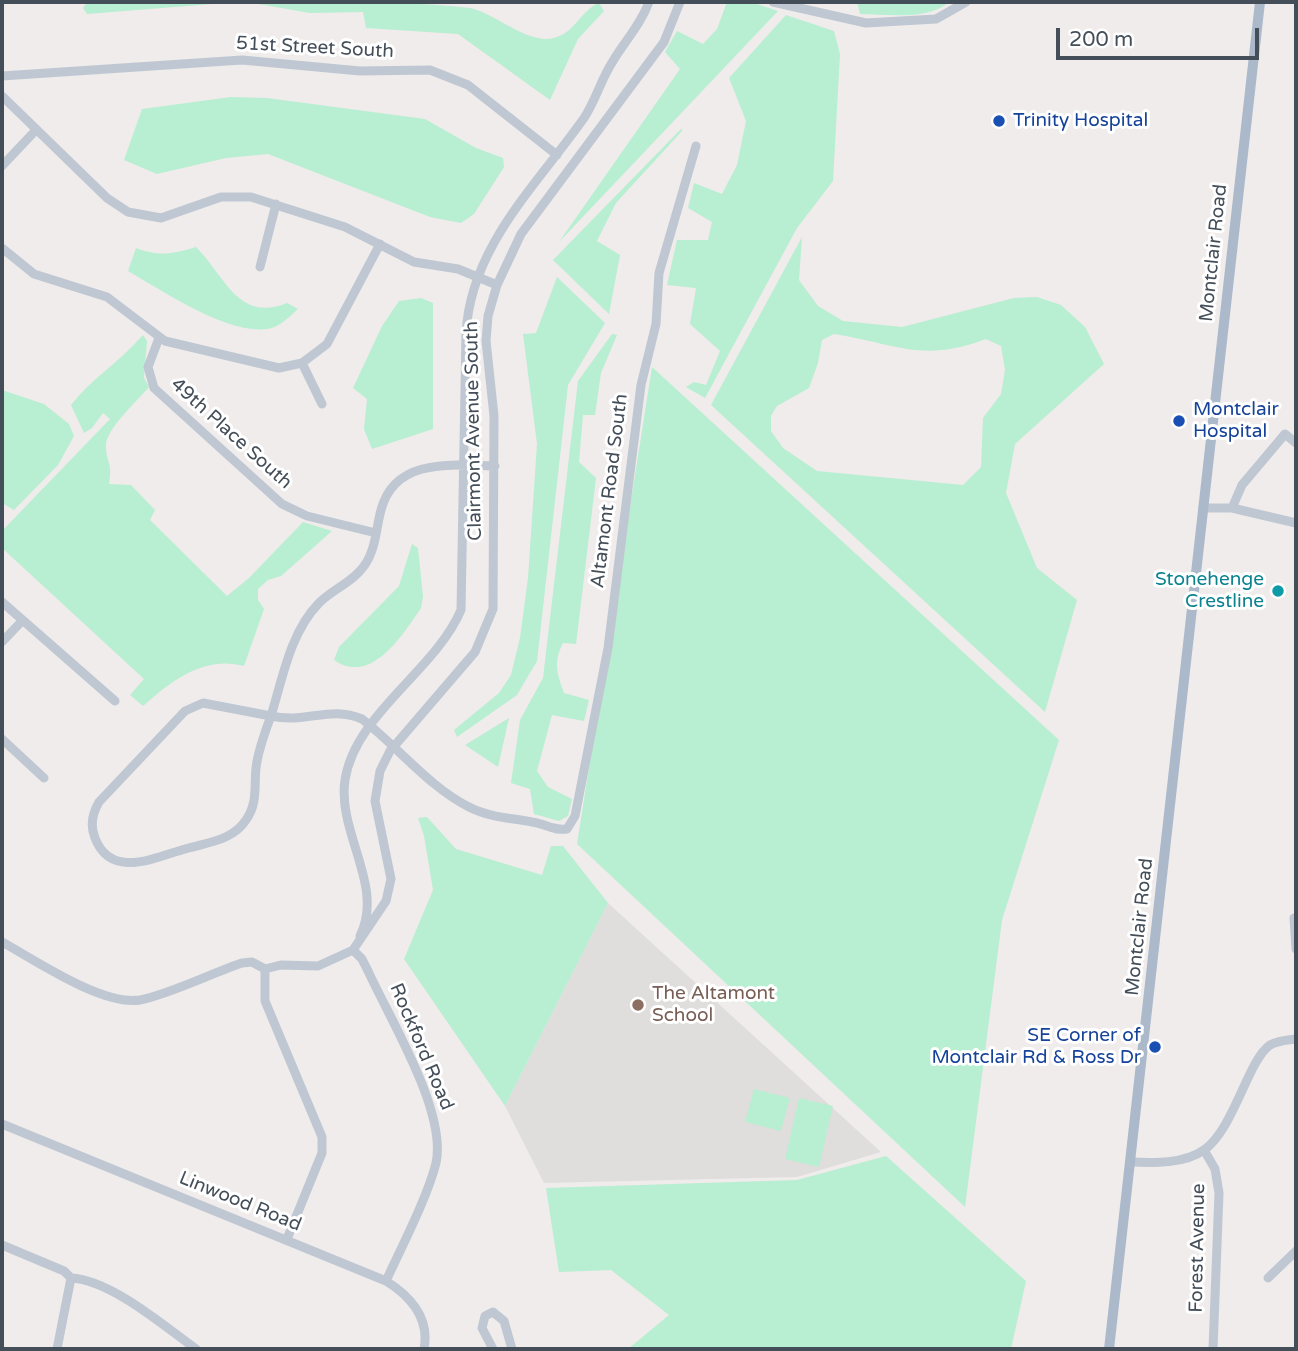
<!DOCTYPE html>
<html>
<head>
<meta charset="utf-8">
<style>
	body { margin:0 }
	#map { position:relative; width:1298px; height:1351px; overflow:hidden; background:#efeceb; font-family:"Varela Round",sans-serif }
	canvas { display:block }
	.frame { position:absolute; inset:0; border:4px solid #444e59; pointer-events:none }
	.scale { position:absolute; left:1056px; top:28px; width:203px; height:32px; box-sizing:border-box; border:4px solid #444e59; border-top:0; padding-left:9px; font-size:21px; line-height:24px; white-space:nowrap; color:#444e59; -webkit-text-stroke:5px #fff; paint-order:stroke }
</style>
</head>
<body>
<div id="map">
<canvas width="1298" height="1351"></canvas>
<div class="frame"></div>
<div class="scale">200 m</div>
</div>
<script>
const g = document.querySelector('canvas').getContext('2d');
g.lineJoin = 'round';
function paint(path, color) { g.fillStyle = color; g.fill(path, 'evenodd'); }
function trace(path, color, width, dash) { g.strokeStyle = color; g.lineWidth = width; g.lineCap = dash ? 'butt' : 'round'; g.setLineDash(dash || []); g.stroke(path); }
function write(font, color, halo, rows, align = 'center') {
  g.font = font + ' "Varela Round",sans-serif'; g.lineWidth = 6; g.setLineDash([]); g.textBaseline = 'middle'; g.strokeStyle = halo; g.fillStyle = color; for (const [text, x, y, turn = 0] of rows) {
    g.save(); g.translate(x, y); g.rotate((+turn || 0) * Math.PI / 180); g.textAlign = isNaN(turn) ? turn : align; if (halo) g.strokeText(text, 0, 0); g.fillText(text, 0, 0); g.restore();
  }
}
const education = new Path2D(`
	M608 903 881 1152 797 1177 544 1183 505 1106Z`);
const green = new Path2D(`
	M87 2H237L87 14 83 8Z
	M247 2C318 2 401 0 470 8 495 13 528 45 554 38 575 33 581 10 599 3L604 11 578 39 550 100 458 34 366 28 363 12 310 13Z
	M727 2H751L778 11 559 242 680 69 665 52 677 31 703 44 717 29Z
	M857 2H949C927 21 887 14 860 14Z
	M786 15 834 31 840 54 833 181 797 228 705 398 686 387 694 382 706 385 720 351 690 324 696 288 667 285 677 240H708L712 222 688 208 694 183 722 194 737 165 746 121 729 78Z
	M231 97 267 98 425 119 476 148 503 158 504 167 474 214 461 223 430 217 268 154 226 158 157 174 124 160 142 109Z
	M682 128V131L616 203 597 241 620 255 609 314 553 260Z
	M802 237 799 280 818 306 843 321 902 327 1014 298 1037 297 1061 305 1085 327 1104 364 1015 444 1006 493 1037 568 1077 600 1045 712 711 405ZM834 334C897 344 922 363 986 339L1001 346 1005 370 1001 394 983 418 981 467 963 485 817 471 783 448 771 431V416L777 406 809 388 818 363 822 340Z
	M196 247C225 276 238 323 287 303L298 309C289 317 280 327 267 329 226 334 163 291 128 271L136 248C159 257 173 254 196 247Z
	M557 277 605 323 568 385 537 661 517 695 457 737 454 730 499 693 511 675 520 638 528 578 537 444 523 334 536 333Z
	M421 298 433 303V429L372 449 364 429 367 399 353 388 382 326 399 301Z
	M612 334 617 335 601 373 595 415H583L579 462 596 478 576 644 563 643C553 662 557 674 564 693L589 700 584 721 552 715 537 771 548 787 572 799 568 816 559 821 534 814 530 789 511 783 520 720 543 678 578 381Z
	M143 335 147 341 144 378 149 387C138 400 105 430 106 446 106 463 113 462 109 484L131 485 155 510 150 520 227 596 249 578 303 522 332 531 281 576 268 580 258 589V600L264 609 244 666C204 655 171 681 143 706L130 695 144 679 2 548V531L110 419 103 413 92 428 84 433 71 405C92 378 121 361 143 335Z
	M652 367 1059 740 1002 920 965 1207 577 844Z
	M2 390 44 404 69 424 74 436 58 465 14 510 2 503Z
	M412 544 418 548 423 597 421 608C403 634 372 686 334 660L339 647 399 586Z
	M509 718 498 767 465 745Z
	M427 817 456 849 542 875 551 846H563L608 903 505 1106 404 959 433 890 424 836 418 818Z
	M754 1089 790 1098 781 1131 745 1122Z
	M799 1098 833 1106 819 1167 785 1159Z
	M886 1156 1026 1281 1011 1349H628L669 1315 611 1270 559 1272 546 1188 797 1180Z`);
const minor = new Path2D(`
	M773 2 866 23 936 19 966 2
	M2 76 242 60 360 71 430 70 468 85 557 155
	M2 96 107 198 128 212 161 218 221 197H251L345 227 414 262 458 269 497 285
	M2 166 36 130
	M2 248 34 274 107 297 165 341 279 368 302 363 327 344 380 244
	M260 267 276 204
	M159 338 148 367 154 388 282 504 307 516 376 533
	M302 363 322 404
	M495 466C453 465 395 457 381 510 376 528 376 550 364 566 353 582 333 589 319 603 290 633 283 677 271 716 307 724 329 705 362 719 398 747 429 787 469 807 488 817 511 818 532 822 546 824 553 831 567 829L575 816 608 648 641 385 656 324 659 273 696 146
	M1203 508H1232L1242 485 1285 434 1296 443
	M1232 508 1296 523
	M2 602 115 701
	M2 642 22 621
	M203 703 271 716C265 732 258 750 256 768 254 786 258 803 246 820 232 841 208 842 185 849 156 857 111 880 95 838 90 826 92 814 99 802L185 711Z
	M2 739 44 778
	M1294 918 1296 949
	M360 936C385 886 337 833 345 780 355 714 435 671 461 610L466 334C470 247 537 185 584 118 596 100 601 79 613 61 625 41 641 24 649 2
	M2 942C35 960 102 1006 140 1000 170 994 212 973 242 963L252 962 265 969 281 965 318 966 353 950 386 901 391 879 375 801 380 771 390 751 475 652 493 609 494 416 486 341 488 316 497 285 521 234 664 42 680 2
	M353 950 362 959 369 973C391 1021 447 1112 436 1163 428 1196 401 1248 386 1281
	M265 969V1001L322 1137V1153L287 1239
	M2 1124 386 1281C410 1296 430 1318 424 1349
	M1204 1150 1215 1169 1219 1193 1213 1349
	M1131 1162C1154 1163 1184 1164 1204 1150 1234 1129 1248 1060 1270 1045 1279 1040 1287 1040 1296 1039
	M2 1245 64 1271 71 1278C111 1280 164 1326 196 1349
	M1268 1278 1296 1251
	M57 1349 71 1278
	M493 1349 482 1328 485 1316 493 1312 504 1321 512 1349`);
const major = new Path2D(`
	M1109 1349 1260 2`);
const markers = [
	[999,121,7,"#1a4fb4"],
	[1179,421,7,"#1a4fb4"],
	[1278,591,7,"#0f9aa8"],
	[638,1005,7,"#8d6e63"],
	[1155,1047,7,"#1a4fb4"]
];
const streetNames = [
	["51st Street South",315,48,3],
	["Montclair Road",1214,253,-84],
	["Clairmont Avenue South",474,431,-91],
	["49th Place South",231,434,42],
	["Altamont Road South",610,491,-83],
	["Montclair Road",1140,927,-84],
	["Rockford Road",421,1047,67],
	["Linwood Road",240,1202,22],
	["Forest Avenue",1198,1248,-89]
];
const transitNames = [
	["Trinity Hospital",1013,121],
	["Montclair",1193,410],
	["Hospital",1193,432],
	["SE Corner of",1141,1036,"right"],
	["Montclair Rd & Ross Dr",1141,1058,"right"]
];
const cultureNames = [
	["Stonehenge",1264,580],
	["Crestline",1264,602]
];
const educationNames = [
	["The Altamont",652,994],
	["School",652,1016]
];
paint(education, '#e0dddd');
paint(green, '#b8eed1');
trace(minor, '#bfc7d2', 9);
trace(major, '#abb9cb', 10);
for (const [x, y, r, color] of markers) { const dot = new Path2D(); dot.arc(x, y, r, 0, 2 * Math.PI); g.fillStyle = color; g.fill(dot); trace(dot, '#fff', 2.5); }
write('19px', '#444e59', '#fff', streetNames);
write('19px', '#164399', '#fff', transitNames, 'left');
write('19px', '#0d838f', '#fff', cultureNames, 'right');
write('19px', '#785e54', '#fff', educationNames, 'left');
</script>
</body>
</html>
